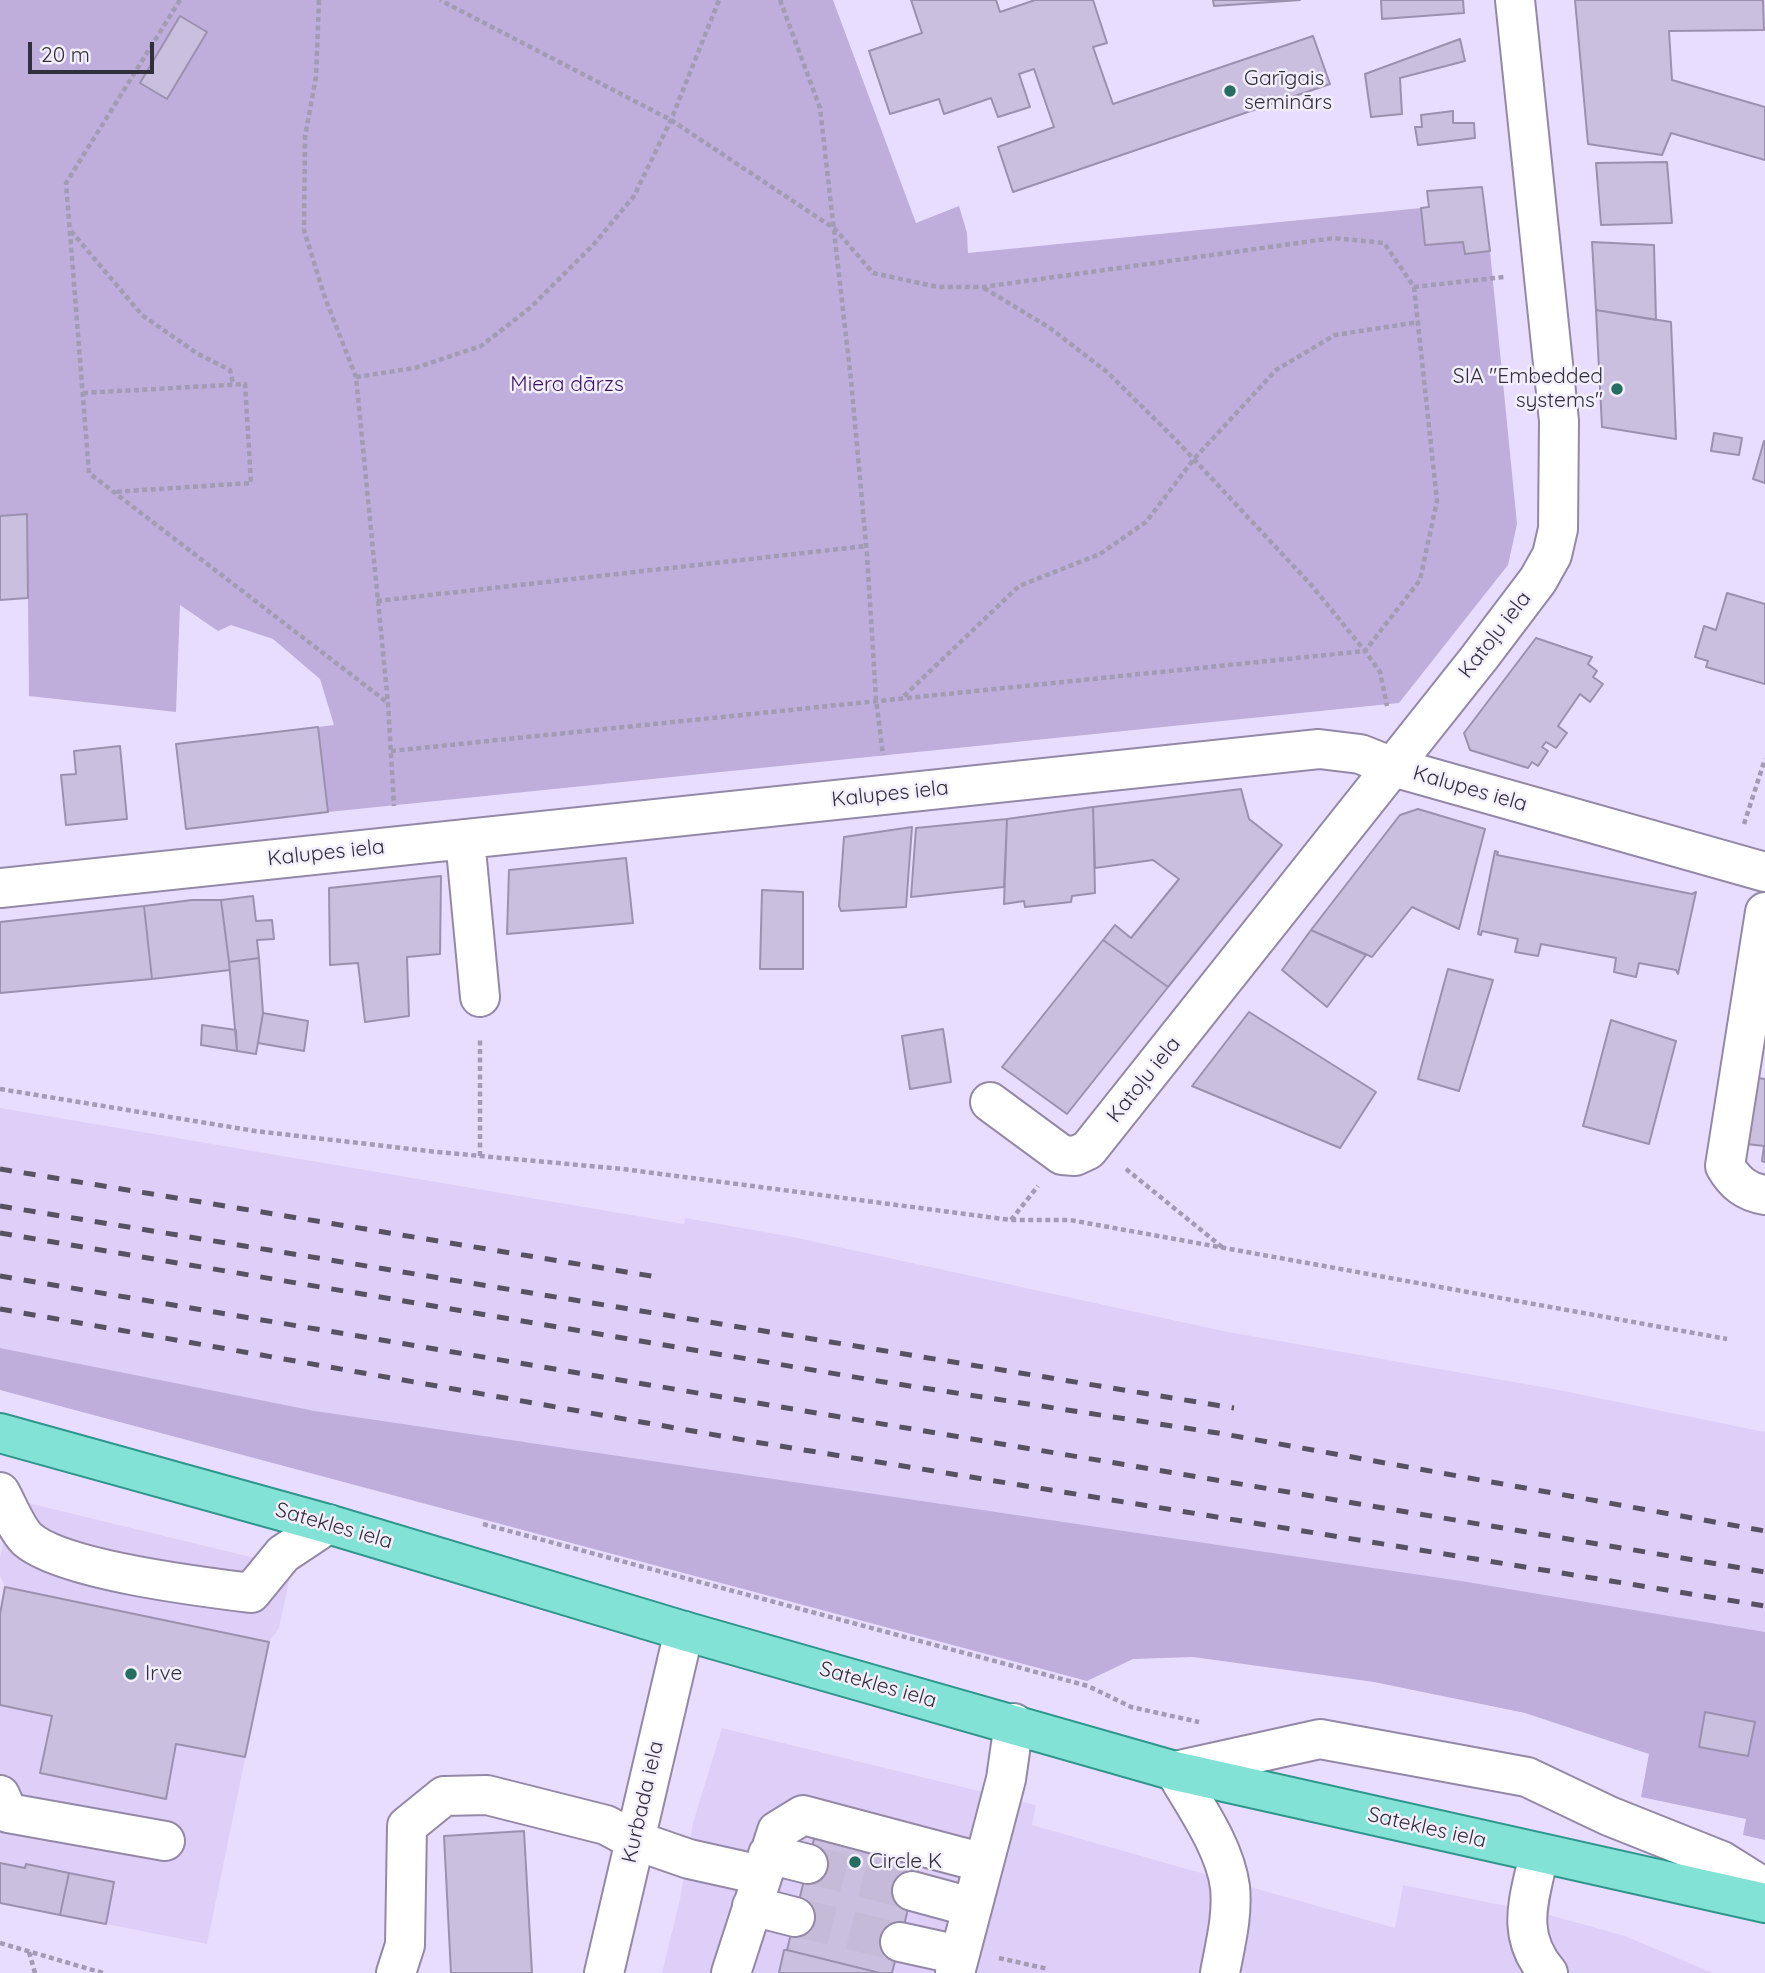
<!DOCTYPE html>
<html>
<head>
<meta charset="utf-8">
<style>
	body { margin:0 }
	#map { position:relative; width:1765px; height:1973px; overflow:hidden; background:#e9ddff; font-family:Quicksand,sans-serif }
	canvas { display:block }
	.scale { position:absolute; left:28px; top:42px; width:126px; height:32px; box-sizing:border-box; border:4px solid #332e3b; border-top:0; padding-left:9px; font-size:21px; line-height:24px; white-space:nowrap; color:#332e3b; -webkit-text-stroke:5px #f3eefc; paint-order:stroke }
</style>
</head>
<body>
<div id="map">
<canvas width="1765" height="1973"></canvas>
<div class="scale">20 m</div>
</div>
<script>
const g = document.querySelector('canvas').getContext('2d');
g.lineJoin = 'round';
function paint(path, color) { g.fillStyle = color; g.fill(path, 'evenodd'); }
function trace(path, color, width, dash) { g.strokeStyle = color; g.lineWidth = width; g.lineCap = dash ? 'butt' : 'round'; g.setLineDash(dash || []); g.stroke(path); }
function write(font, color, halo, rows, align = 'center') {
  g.font = font + ' Quicksand,sans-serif'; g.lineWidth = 5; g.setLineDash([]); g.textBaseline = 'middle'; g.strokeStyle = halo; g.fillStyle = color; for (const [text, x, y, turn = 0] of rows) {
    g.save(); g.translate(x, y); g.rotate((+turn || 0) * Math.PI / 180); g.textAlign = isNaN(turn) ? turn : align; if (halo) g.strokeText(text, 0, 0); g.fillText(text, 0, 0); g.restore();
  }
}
const built = new Path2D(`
	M0 1108 684 1224 685 1218 793 1237 1223 1331 1559 1390 1765 1432V1633L345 1420 315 1411 0 1348Z
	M12 1499 292 1567 279 1628 269 1642 207 1944 0 1903V1614L5 1587 0 1576V1558Z
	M722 1728 1036 1805 1032 1825 1395 1928 1403 1885 1546 1914 1625 1936 1713 1973H662L680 1899 693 1823Z`);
const green = new Path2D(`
	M0 0H833L916 223 959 206 967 233 968 253 1421 208 1425 245 1463 242 1465 254 1490 251 1517 524 1508 565 1399 703 328 812 318 727 334 725 320 679 273 639 231 625 218 631 180 605 176 712 29 696 27 514 0 516Z
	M0 1348 315 1411 1461 1581 1765 1632V1840L1743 1835 1746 1819 1641 1797 1649 1754 1525 1713 1374 1682 1193 1657 1133 1659 1087 1681 0 1390Z`);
const building = new Path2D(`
	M911 0H996L1000 12 1035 0H1093L1107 43 1093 47 1113 104 1313 36 1330 84 1013 192 998 147 1054 127 1034 69 1019 74 1030 107 998 117 991 98 944 114 939 99 890 114 869 51 922 33Z
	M1213 0H1300L1214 6Z
	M1381 0H1463L1464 13 1382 19Z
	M1575 0H1763L1764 30 1669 31 1672 80 1765 107V160L1671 133 1662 155 1588 144Z
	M180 16 207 32 167 99 140 83Z
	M1460 39 1465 61 1400 78 1402 114 1371 117 1365 74Z
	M1453 111V123H1474L1475 138 1418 145 1415 127H1422L1421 115Z
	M1667 162 1672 223 1601 225 1596 163Z
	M1482 187 1490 251 1465 254 1463 242 1425 245 1421 208 1429 207 1427 191Z
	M1592 242 1654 245 1656 320 1596 310Z
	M1596 310 1671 322 1676 439 1602 427Z
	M1714 433 1742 438 1739 455 1711 451Z
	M1764 441 1765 442V483L1753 479Z
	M27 514 28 598 0 600V516Z
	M1727 593 1765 604V684L1706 667 1708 661 1695 657 1704 626 1716 630Z
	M1536 638 1592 657 1588 664 1597 671 1593 677 1603 684 1590 702 1580 694 1558 726 1567 733 1556 748 1546 742 1542 747 1548 751 1538 766 1532 762 1528 768 1470 750 1464 733Z
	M318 727 328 812 186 829 176 744Z
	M120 746 127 819 66 825 61 775 76 774 74 751Z
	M1241 789 1249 819 1282 845 1168 987 1103 940 1115 925 1131 938 1179 879 1153 860 1095 868 1093 807Z
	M1093 807 1095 893 1072 896 1071 902 1025 907 1024 901 1004 904 1007 819Z
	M1418 809 1485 829 1459 929 1412 907 1372 957 1311 930 1400 815Z
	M1007 819 1004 887 911 897 916 828Z
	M912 827 906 907 841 911 839 906 844 837Z
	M1495 851 1498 852 1497 855 1692 894 1696 892 1678 974 1676 970 1639 963 1636 977 1614 972 1616 958 1541 944 1538 956 1515 952 1518 939 1482 931 1481 935 1478 934Z
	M626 858 633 923 507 934 509 870Z
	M441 876 440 954 407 957 409 1016 365 1022 358 963 330 965 329 888Z
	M762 890 803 892V969H760Z
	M253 896 256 921 272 920 274 939 257 940 259 958 229 962 221 900Z
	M192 900H221L230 970 152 979 144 906Z
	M144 906 152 979 0 993V922Z
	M1311 930 1366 955 1327 1007 1282 970Z
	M1103 940 1168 987 1067 1114 1002 1067Z
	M259 958 263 1013 256 1054 237 1051 229 962Z
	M1448 969 1493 980 1459 1091 1418 1079Z
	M1249 1012 1376 1092 1340 1148 1192 1086Z
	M263 1013 308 1021 304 1051 258 1043Z
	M1611 1020 1676 1041 1649 1144 1583 1126Z
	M202 1025 236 1030 237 1051 201 1045Z
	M943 1029 951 1082 910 1089 902 1036Z
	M1758 1078 1765 1079V1162L1762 1161 1764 1146 1746 1144Z
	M5 1587 269 1642 245 1757 176 1744 166 1799 40 1773 52 1716 0 1705V1614Z
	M1705 1712 1755 1722 1748 1756 1699 1747Z
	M524 1831 532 1973H451L444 1836Z
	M815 1835 920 1861 892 1973H880L787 1950Z
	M0 1863 25 1868 26 1864 69 1873 60 1915 0 1903Z
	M69 1873 114 1882 106 1924 60 1915Z
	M784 1950H787L880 1973H779Z`);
const minorTunnel = new Path2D(`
	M808 1864 912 1891
	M795 1917 900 1942`);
const path = new Path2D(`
	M180 0 66 183 89 473 388 703
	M319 0 316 77 305 137 304 230 324 295 356 377 388 703 394 806
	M780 0 820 108 851 380 867 555 876 699 883 755
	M71 231 142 315 198 354 230 370 233 384
	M1414 287 1504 277
	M984 288 1050 328 1107 372 1175 439 1313 587 1365 651 1380 672 1387 706
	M356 377 415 368 481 346 530 308 594 244 634 196 671 120 719 0
	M83 393 245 384 251 483 113 492
	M377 601 866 546
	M904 696 1019 586 1100 554 1146 522 1194 459 1276 370 1335 335 1419 322
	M391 751 1365 651 1420 580 1437 501 1414 287 1384 243 1334 238 983 287H938L873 273 835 229 671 120 440 0
	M1744 824 1765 759
	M0 1089 255 1131 437 1152 623 1169 1011 1220H1070L1727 1339
	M480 1156V1037
	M1126 1169 1222 1247
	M1011 1220 1038 1186
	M483 1524 1088 1686 1131 1707 1199 1722
	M0 1943 103 1973
	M29 1952 35 1973
	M999 1958 1048 1969`);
const minor = new Path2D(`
	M465 839 480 997
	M0 888 1319 749 1360 754 1393 767 1765 872
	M1765 912 1725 1166C1735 1183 1746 1192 1765 1195
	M990 1102 1062 1155 1075 1156 1088 1150 1479 658 1538 580 1552 555 1558 529 1559 421 1515 0
	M0 1492C8 1506 16 1528 27 1539 62 1570 202 1587 251 1593L283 1554 328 1524
	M0 1795 8 1813 165 1841
	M768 1854 808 1864
	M1539 1854C1530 1898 1514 1934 1548 1973
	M984 1863 1006 1779 1014 1723
	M912 1891 971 1907
	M752 1906 795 1917
	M900 1942 959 1955
	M396 1973 405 1945 407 1826 444 1796 487 1795 606 1825 634 1840 689 1859 761 1875
	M604 1973 684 1631
	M731 1973 777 1831 803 1815 984 1863 955 1973
	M1220 1973C1225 1945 1233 1916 1230 1887 1225 1847 1195 1806 1175 1771L1320 1739 1527 1777 1609 1816 1722 1861 1765 1888`);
const major = new Path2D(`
	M0 1433 328 1524 684 1631 1175 1771 1765 1903`);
const rail = new Path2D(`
	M0 1169 657 1277
	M0 1206 1234 1408
	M0 1233 884 1382 1218 1433 1765 1531
	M0 1276 1765 1572
	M0 1309 755 1442 1765 1606`);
const markers = [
	[1230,91,7,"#266d62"],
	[1617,389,7,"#266d62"],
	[131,1674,7,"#266d62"],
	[855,1862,7,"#266d62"]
];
const poiNames = [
	["Garīgais",1244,79],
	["seminārs",1244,103],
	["SIA \"Embedded",1603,377,"right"],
	["systems\"",1603,401,"right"],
	["Irve",145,1674],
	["Circle K",869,1862]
];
const parkNames = [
	["Miera dārzs",567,385]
];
const streetNames = [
	["Katoļu iela",1495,635,-52],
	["Kalupes iela",1470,789,16],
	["Kalupes iela",890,794,-6],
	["Kalupes iela",326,853,-6],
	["Katoļu iela",1144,1080,-51],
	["Satekles iela",334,1526,16],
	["Satekles iela",878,1685,16],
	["Kurbada iela",643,1802,-77],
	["Satekles iela",1427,1828,13]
];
paint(built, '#decff8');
paint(green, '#bfaedc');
paint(building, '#cbbfe0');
trace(building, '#9c90af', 2);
trace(minorTunnel, '#c5bad8', 38, [38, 19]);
trace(minor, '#9488a7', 42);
trace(major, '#30968d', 42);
trace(path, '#a39ab4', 4.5, [5, 3.5]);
trace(minor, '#fff', 38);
trace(major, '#82e2d5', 38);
trace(rail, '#585162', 5, [12, 12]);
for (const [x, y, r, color] of markers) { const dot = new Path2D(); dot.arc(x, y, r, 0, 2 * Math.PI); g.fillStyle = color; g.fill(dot); trace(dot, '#f3eefc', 2.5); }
write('21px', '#332e3b', '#f3eefc', poiNames, 'left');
write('21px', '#3b1562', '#f3eefc', parkNames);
write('21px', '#332e3b', '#f3eefc', streetNames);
</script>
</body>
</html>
